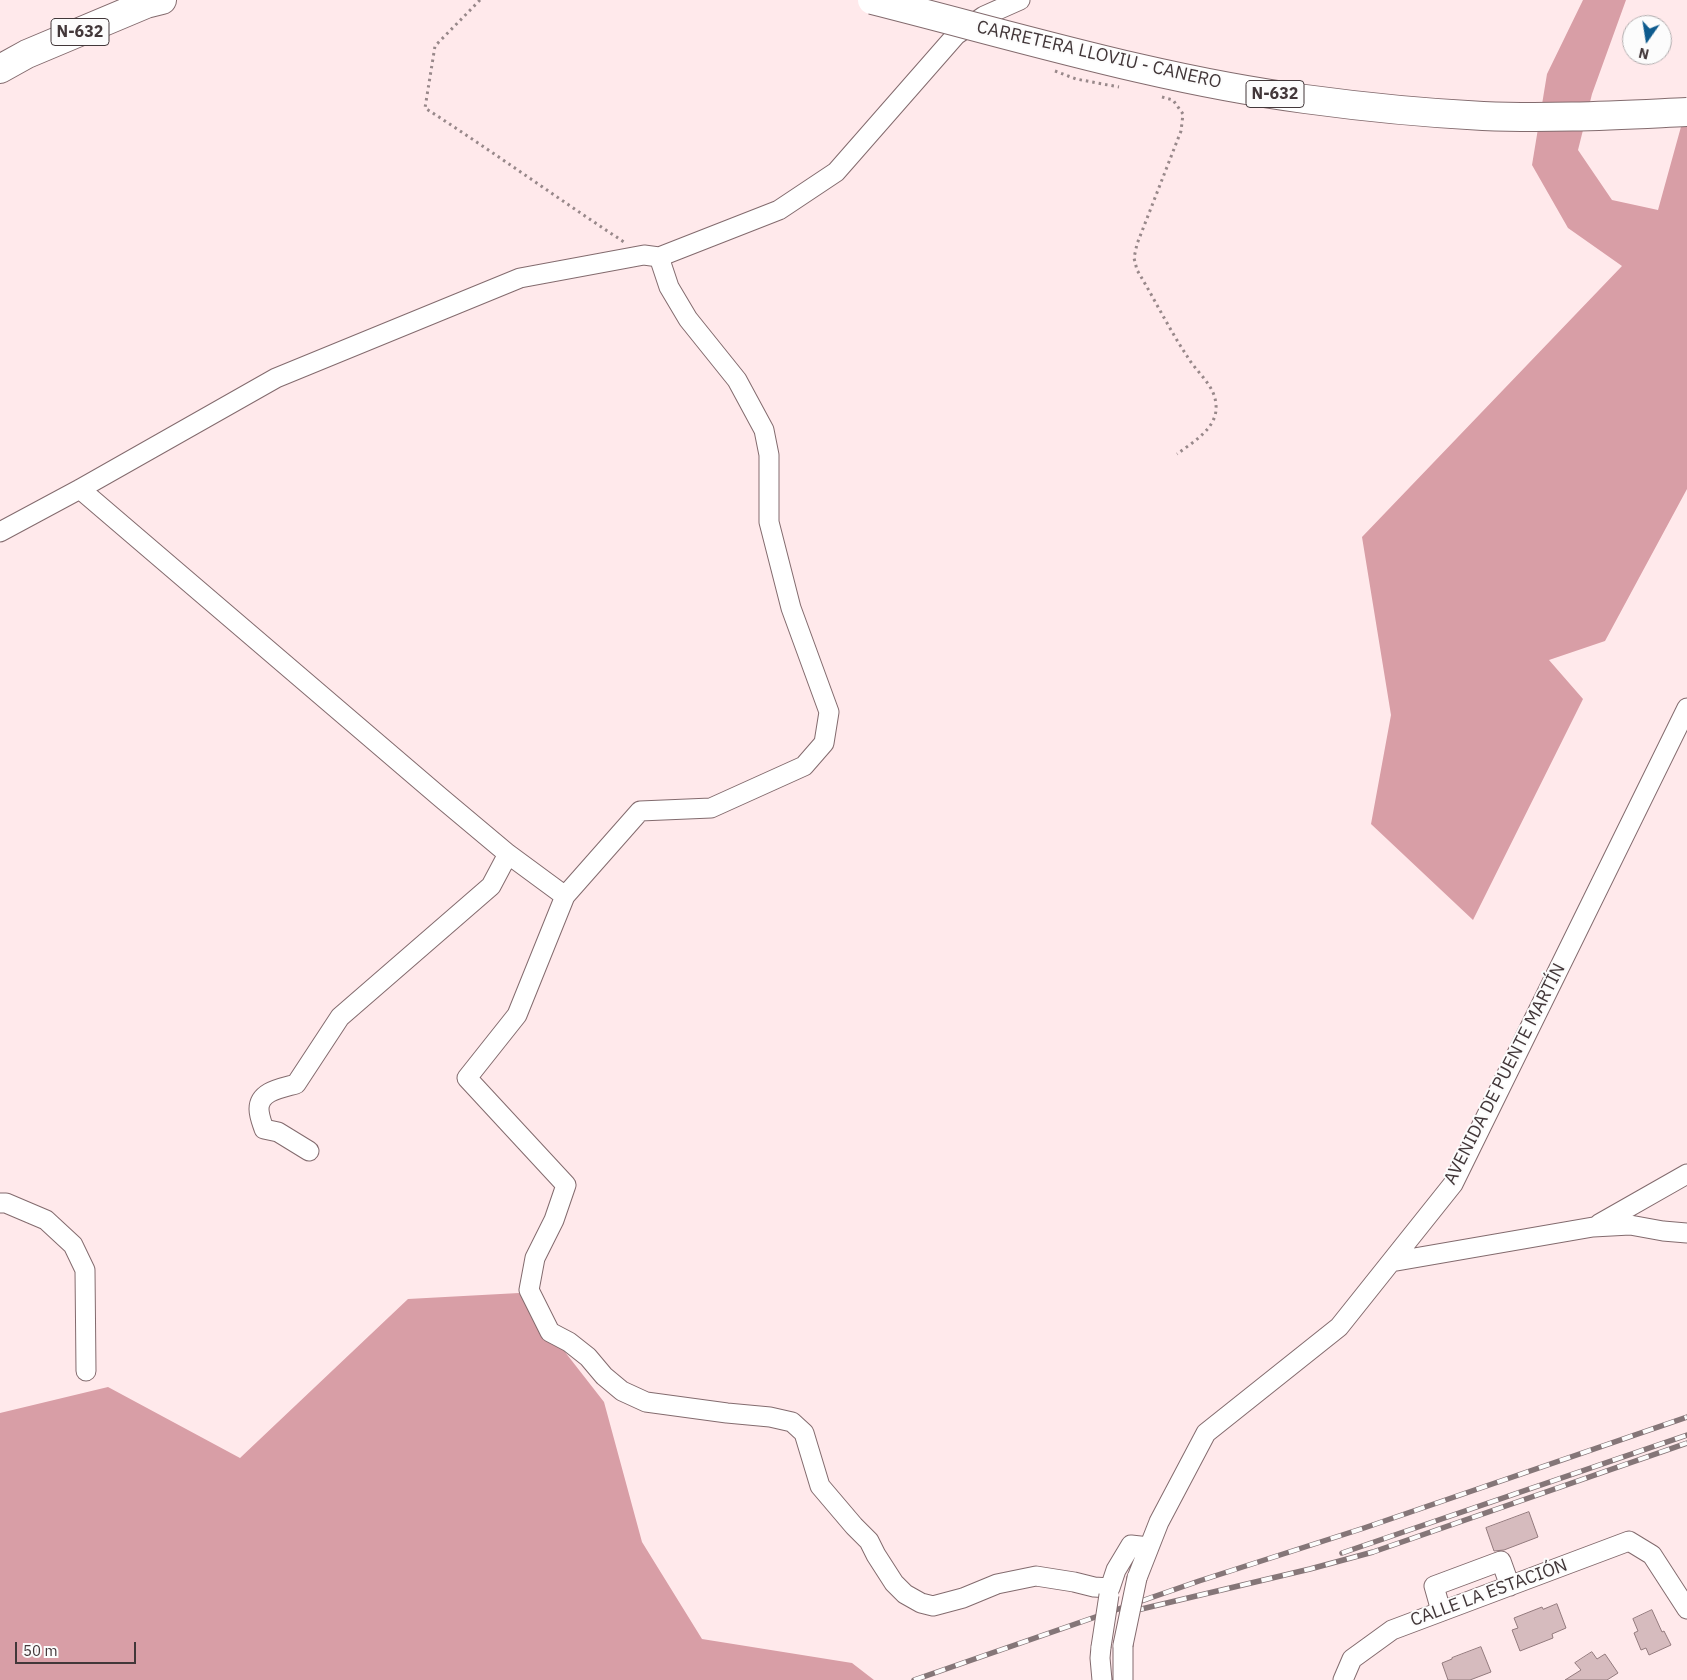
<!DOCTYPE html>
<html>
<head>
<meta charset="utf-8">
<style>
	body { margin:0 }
	#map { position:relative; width:1687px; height:1680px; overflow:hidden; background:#ffe9eb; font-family:"IBM Plex Sans",sans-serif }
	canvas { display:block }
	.north { position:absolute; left:1622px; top:15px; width:50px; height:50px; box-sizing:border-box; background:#fcfcfc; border:1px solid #b2adae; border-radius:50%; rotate:193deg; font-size:14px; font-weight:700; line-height:20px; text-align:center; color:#423739 }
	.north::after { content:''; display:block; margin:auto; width:18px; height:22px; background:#0e5b8e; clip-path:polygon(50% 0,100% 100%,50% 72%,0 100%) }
	.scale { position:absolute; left:15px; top:1642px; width:121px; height:22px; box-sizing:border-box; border:2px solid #423739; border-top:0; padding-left:6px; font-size:15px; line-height:18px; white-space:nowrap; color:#423739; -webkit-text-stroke:4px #fcfcfc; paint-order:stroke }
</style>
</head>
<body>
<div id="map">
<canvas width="1687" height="1680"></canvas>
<div class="north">N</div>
<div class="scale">50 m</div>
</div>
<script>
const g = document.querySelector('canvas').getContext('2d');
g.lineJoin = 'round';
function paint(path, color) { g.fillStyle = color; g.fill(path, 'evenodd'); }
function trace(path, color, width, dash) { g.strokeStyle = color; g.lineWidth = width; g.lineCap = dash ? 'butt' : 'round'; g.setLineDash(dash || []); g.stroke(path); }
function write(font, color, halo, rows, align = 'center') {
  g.font = font + ' "IBM Plex Sans",sans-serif'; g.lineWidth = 4; g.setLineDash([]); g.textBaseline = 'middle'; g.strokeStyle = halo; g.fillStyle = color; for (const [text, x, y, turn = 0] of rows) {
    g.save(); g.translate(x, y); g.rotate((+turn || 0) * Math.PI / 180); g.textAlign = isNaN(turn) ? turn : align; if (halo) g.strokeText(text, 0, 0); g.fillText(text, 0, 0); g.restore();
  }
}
const forest = new Path2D(`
	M1583 0H1626L1592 94 1578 150 1612 200 1658 210 1687 105V489L1605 641 1549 660 1583 699 1473 920 1371 824 1391 715 1362 537 1622 266 1568 228 1532 165 1547 74Z
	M519 1293 604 1402 642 1542 702 1639 852 1663 874 1680H0V1413L108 1387 240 1458 408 1299Z`);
const building = new Path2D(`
	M1529 1512 1538 1537 1504 1550 1494 1551 1486 1528Z
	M1557 1604 1566 1628 1552 1634 1553 1638 1520 1651 1512 1630 1518 1628 1514 1618 1542 1607 1543 1609Z
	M1652 1610 1662 1632 1664 1631 1671 1645 1649 1655 1646 1648 1641 1650 1634 1633 1638 1631 1633 1619Z
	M1481 1647 1491 1672 1470 1680H1448L1442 1663 1452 1659V1658Z
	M1592 1652 1597 1659 1605 1654 1618 1673 1607 1680H1565L1581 1670 1575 1663Z`);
const path = new Path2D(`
	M480 0 435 46 425 108C492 151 557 198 624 242
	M1055 71 1076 79 1119 87
	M1162 97 1173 100 1183 114 1181 131 1137 244 1134 258 1137 270C1154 298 1169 329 1187 356 1196 372 1215 385 1216 405 1218 428 1193 442 1177 454`);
const minor = new Path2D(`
	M659 257 669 287 688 319 737 380 764 430 769 455V522L791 608 829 712 824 743 804 766 711 808 640 811 565 896 517 1015 467 1078 566 1185 554 1220 535 1258 529 1290 550 1332 569 1342 588 1357 604 1376 622 1391 646 1402 727 1413 770 1417 792 1422 804 1433 820 1486 854 1526 869 1541 876 1555 894 1583 905 1594 921 1603 933 1606 963 1598 997 1584 1036 1576 1074 1582 1094 1587 1110 1588 1116 1570 1131 1545 1149 1547
	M80 489 440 797 508 854 565 896
	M0 532 80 489 276 378 520 278 644 255 659 257 779 210 836 172 956 35 984 16 1020 0
	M309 1151 278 1132 264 1129C262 1123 259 1116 259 1109 259 1091 282 1088 296 1084L340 1017 491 886 508 854
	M0 1203H6L46 1220 73 1245 85 1270 86 1371
	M1599 1224 1687 1174
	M1391 1262 1593 1227 1630 1225 1663 1231 1687 1233
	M1137 1578 1159 1522 1206 1433 1339 1327 1453 1184 1687 708
	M1441 1611 1434 1586 1501 1561 1510 1586
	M1101 1647 1100 1658 1102 1680
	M1123 1680V1645
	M1343 1680 1352 1659 1392 1630 1629 1541 1652 1555 1687 1609`);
const highway = new Path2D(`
	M0 69 27 54 146 4 162 0`);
const rail = new Path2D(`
	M1342 1553 1687 1435
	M1133 1611 1310 1569 1373 1552 1687 1443
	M914 1680 1199 1581 1364 1528 1687 1417`);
const minorBridge = new Path2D(`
	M1123 1645 1137 1578
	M1101 1647 1109 1595`);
const highwayBridge = new Path2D(`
	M872 0C1015 36 1159 80 1305 99 1364 107 1424 113 1483 116 1551 119 1619 115 1687 112`);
const shields = [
	[80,32,58],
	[1275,94,58]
];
const shieldNames = [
	["N-632",80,32],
	["N-632",1275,94]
];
const streetNames = [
	["CARRETERA LLOVIU - CANERO",1099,55,13],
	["AVENIDA DE PUENTE MARTÍN",1505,1074,-63],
	["CALLE LA ESTACIÓN",1489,1593,-20]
];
paint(forest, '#d89ea6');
paint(building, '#d6bbbe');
trace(building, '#937a7d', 1);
trace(minor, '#836b6e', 21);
trace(highway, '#836b6e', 30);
trace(path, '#98888a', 3, [2.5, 4]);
trace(minor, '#fff', 19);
trace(highway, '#fff', 28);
trace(rail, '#857678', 5.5);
trace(rail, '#fcfcfc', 4, [11]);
trace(minorBridge, '#836b6e', 21, []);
trace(highwayBridge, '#836b6e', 30, []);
trace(minorBridge, '#fff', 19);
trace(highwayBridge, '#fff', 28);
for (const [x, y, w] of shields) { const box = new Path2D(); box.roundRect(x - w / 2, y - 13.5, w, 27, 4); g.fillStyle = '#fcfcfc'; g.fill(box); trace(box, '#423739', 1); }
write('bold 16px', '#423739', null, shieldNames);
write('18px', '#423739', '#fcfcfc', streetNames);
</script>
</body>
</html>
